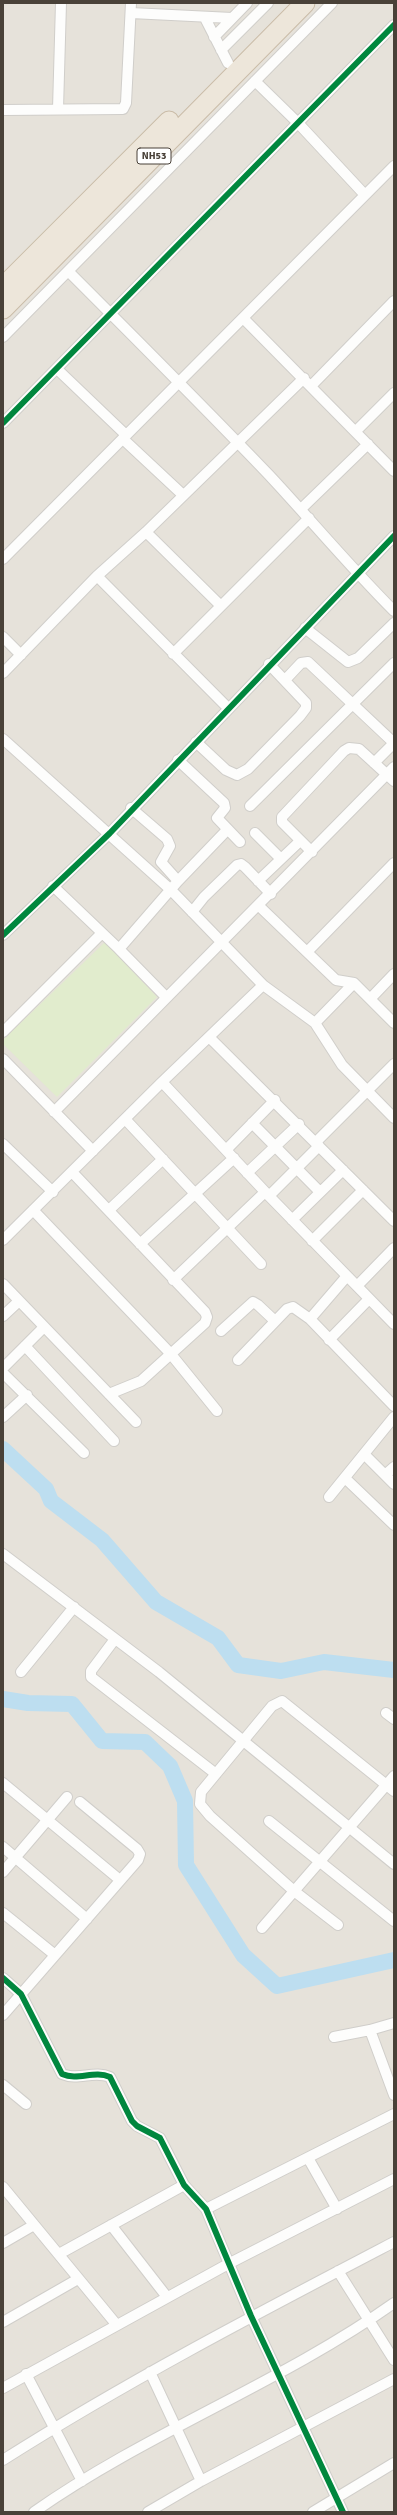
<!DOCTYPE html>
<html>
<head>
<meta charset="utf-8">
<style>
	body { margin:0 }
	#map { position:relative; width:397px; height:2515px; overflow:hidden; background:#f2f0ed; font-family:Signika,sans-serif }
	canvas { display:block }
	.frame { position:absolute; inset:0; border:4px solid #494138; pointer-events:none }
</style>
</head>
<body>
<div id="map">
<canvas width="397" height="2515"></canvas>
<div class="frame"></div>
</div>
<script>
const g = document.querySelector('canvas').getContext('2d');
g.lineJoin = 'round';
function paint(path, color) { g.fillStyle = color; g.fill(path, 'evenodd'); }
function trace(path, color, width, dash) { g.strokeStyle = color; g.lineWidth = width; g.lineCap = dash ? 'butt' : 'round'; g.setLineDash(dash || []); g.stroke(path); }
function write(font, color, halo, rows, align = 'center') {
  g.font = font + ' Signika,sans-serif'; g.lineWidth = 3; g.setLineDash([]); g.textBaseline = 'middle'; g.strokeStyle = halo; g.fillStyle = color; for (const [text, x, y, turn = 0] of rows) {
    g.save(); g.translate(x, y); g.rotate((+turn || 0) * Math.PI / 180); g.textAlign = isNaN(turn) ? turn : align; if (halo) g.strokeText(text, 0, 0); g.fillText(text, 0, 0); g.restore();
  }
}
const residential = new Path2D(`
	M3 3H394V2512H3Z`);
const green = new Path2D(`
	M105 942 157 997 57 1097 3 1044V1040Z`);
const river = new Path2D(`
	M3 1449 46 1489 51 1501 102 1540 156 1602 218 1638 238 1665 281 1671 324 1662 394 1670
	M3 1699 28 1703 72 1704 102 1741 145 1742 170 1766 185 1801 186 1865 243 1955 277 1986 394 1960`);
const street = new Path2D(`
	M131 13 232 18
	M205 18 228 63
	M214 37 247 3
	M221 50 268 3
	M255 81 298 123 365 195
	M58 109 61 3
	M3 110 123 109 126 103 131 3
	M69 272C136 339 203 406 269 475 311 520 350 567 394 611
	M243 318 394 471
	M3 337 332 3
	M57 369 126 435
	M311 386 394 301
	M3 423 394 25
	M356 431 394 393
	M123 439 183 495
	M301 509 368 444
	M146 532 221 606 173 654
	M3 559 394 166
	M97 576 228 708
	M221 606 309 518
	M305 628 348 662 358 658 394 623
	M3 637 21 655
	M3 673 97 576 146 532 304 378
	M285 680 301 663 308 662 394 743
	M3 739 171 890 263 985 315 1023 342 1065 394 1118
	M196 742 226 770 237 775 248 769 300 716 306 708V703L269 664
	M178 760 224 803 225 808 217 818 240 842
	M374 763 394 743
	M250 806 394 663
	M131 808 167 839 170 846 161 862 178 881
	M255 833 281 859
	M312 852 282 822V817L344 751 349 748 359 749 394 781
	M258 881 300 841
	M53 886 119 949 178 881 227 830
	M259 906 336 980 354 983
	M192 912 204 897 237 865 241 864 245 867 271 894
	M3 935 110 833 394 536
	M119 949 166 997
	M307 952 394 863
	M263 985 162 1082 269 1196 394 1324
	M370 999 394 974
	M315 1023 354 983 394 1023
	M3 1032 102 933
	M209 1037 394 1221
	M3 1059 93 1151
	M54 1112 394 767
	M125 1119 261 1264
	M252 1123 320 1192
	M316 1142 394 1064
	M3 1144 53 1192
	M226 1150 275 1100
	M72 1172 205 1312 207 1317 205 1323 141 1381 109 1394
	M247 1173 299 1124
	M269 1196 319 1146
	M33 1210 170 1353 217 1411
	M109 1210 163 1159
	M292 1220 343 1170
	M3 1240 162 1082
	M312 1241 363 1190
	M140 1244 234 1158
	M173 1280 265 1192
	M3 1284 136 1422
	M357 1286 394 1248
	M3 1316 19 1301
	M310 1319 347 1276
	M221 1331 253 1302 258 1305 275 1321
	M329 1340 369 1299
	M25 1346 114 1441
	M238 1360 287 1309 293 1307 310 1319 394 1406
	M3 1368 44 1327
	M3 1373 84 1453
	M3 1417 27 1395
	M364 1454 394 1484
	M385 1475 394 1467
	M346 1479 394 1525
	M329 1497 394 1417
	M3 1554 159 1672 394 1864
	M115 1639 91 1671V1677L216 1774
	M21 1672 74 1607
	M386 1713 394 1719
	M3 1783 120 1880
	M269 1821 394 1921
	M3 1847 87 1919
	M3 1872 67 1797
	M3 1913 55 1955
	M338 1925 294 1891 210 1816 200 1804 201 1792 272 1706 282 1701 394 1791
	M262 1928 394 1776
	M3 1978 21 1994 62 2074C78 2081 94 2070 110 2077L132 2121 137 2126 160 2138 184 2185 206 2209 251 2316 343 2512
	M3 2015 138 1860 140 1854 137 1849 80 1802
	M370 2030 394 2095
	M334 2037 370 2030 394 2023
	M3 2085 26 2104
	M308 2158 337 2209
	M3 2187 116 2324
	M206 2209 394 2114
	M111 2225 167 2297
	M3 2243 34 2225
	M59 2254 184 2185
	M338 2271 394 2360
	M3 2322 78 2279
	M150 2372 201 2481
	M26 2374 82 2481
	M3 2388 230 2263 394 2179
	M3 2460C129 2380 262 2311 394 2242
	M34 2512C148 2432 281 2383 394 2303
	M148 2512 201 2481 394 2379
	M313 2512 394 2463`);
const highway = new Path2D(`
	M3 287 169 121
	M3 309 305 3`);
const cycleway = new Path2D(`
	M3 423 394 25
	M3 935 110 833 394 536
	M3 1978 21 1994 62 2074C78 2081 94 2070 110 2077L132 2121 137 2126 160 2138 184 2185 206 2209 251 2316 343 2512`);
const shields = [
	[154,156,34]
];
const shieldNames = [
	["NH53",154,156]
];
paint(residential, '#e6e2da');
paint(green, '#e1eccd');
trace(river, '#bddef0', 16);
trace(street, '#d0ceca', 12);
trace(highway, '#cabca8', 21);
trace(street, '#fdfdfc', 10);
trace(highway, '#ede6da', 19);
trace(cycleway, '#00873e', 6);
for (const [x, y, w] of shields) { const box = new Path2D(); box.roundRect(x - w / 2, y - 8, w, 16, 3); g.fillStyle = '#fff'; g.fill(box); trace(box, '#494138', 1); }
write('bold 10px', '#494138', null, shieldNames);
</script>
</body>
</html>
